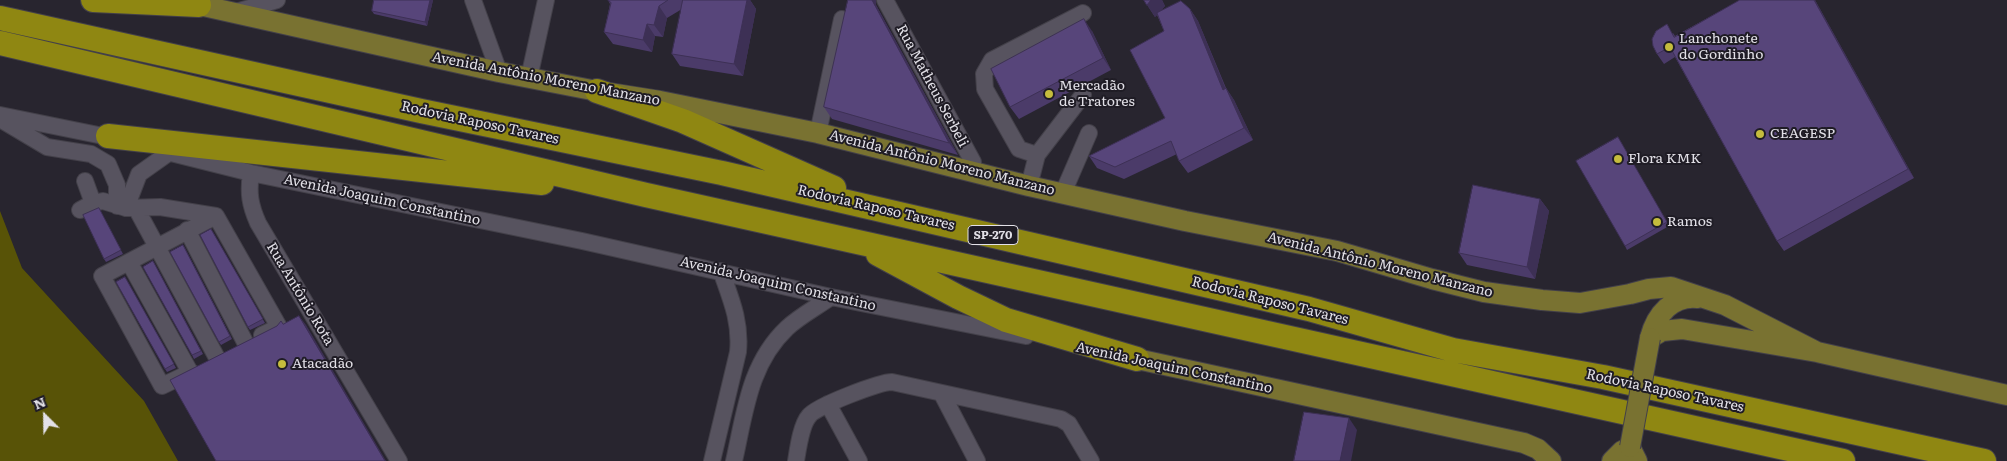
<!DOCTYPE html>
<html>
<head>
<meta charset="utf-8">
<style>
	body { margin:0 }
	#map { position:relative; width:2007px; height:461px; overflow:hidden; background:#28252f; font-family:Literata,serif }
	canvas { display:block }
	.north { position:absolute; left:20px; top:391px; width:50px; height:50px; -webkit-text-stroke:4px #1f1c25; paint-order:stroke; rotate:337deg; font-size:14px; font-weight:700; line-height:20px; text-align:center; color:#e2e0e7 }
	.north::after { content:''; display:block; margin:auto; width:18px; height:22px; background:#e2e0e7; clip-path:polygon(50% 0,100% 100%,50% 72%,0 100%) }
</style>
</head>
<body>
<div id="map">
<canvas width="2007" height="461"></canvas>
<div class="north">N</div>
</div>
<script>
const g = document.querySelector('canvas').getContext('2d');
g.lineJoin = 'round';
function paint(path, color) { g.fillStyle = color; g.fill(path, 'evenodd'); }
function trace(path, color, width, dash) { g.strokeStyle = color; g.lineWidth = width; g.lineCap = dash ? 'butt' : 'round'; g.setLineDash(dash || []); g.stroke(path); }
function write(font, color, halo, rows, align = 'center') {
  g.font = font + ' Literata,serif'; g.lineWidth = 4; g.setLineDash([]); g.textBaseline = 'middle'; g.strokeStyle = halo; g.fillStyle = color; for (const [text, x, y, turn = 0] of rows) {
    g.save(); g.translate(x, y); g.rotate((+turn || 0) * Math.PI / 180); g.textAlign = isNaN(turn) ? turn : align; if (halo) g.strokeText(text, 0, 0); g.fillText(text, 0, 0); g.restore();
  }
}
const forest = new Path2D(`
	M0 211 22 268 144 401 178 461H0Z`);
const minor = new Path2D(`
	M473 0 499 72
	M885 0 973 162 972 173
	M236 12 277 0
	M529 78 546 0
	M0 115 118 139
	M0 119 47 147 91 154 108 164 117 185V206
	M818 133 842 19
	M163 151 251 173 582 241 831 297 1026 336
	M1037 155 1019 149 985 89 984 74 992 60 1083 13
	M251 173C248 193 250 205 258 223L399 461
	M85 181 93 203
	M1029 186 1037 155 1083 95
	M1063 193 1089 133
	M126 208 139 174 170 152
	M136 208 217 358
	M80 210 93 203 103 201 126 208 160 207 216 216 102 276 162 386 191 372
	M216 216 279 327 262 335
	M187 230 246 344
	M129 262 190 372
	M942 394 977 461
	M828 404 859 461
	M712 461 738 352C741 322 731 299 721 271
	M734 461C745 413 749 364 787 328 800 316 817 307 831 297
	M796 461C798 449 801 425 809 416 816 406 880 382 892 382L1061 419 1069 424 1091 461`);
const major = new Path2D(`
	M199 5 499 72 597 91 660 101 818 133 1029 186 1185 221 1337 251 1432 279 1484 292 1542 300 1580 303 1630 294 1649 289 1671 287 1725 305 1817 352
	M1650 338 1662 331 1682 329 1817 352 2007 395
	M1650 338C1656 314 1673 295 1698 298
	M1137 359 1524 443 1538 449 1551 461
	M1612 461 1622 451 1630 447 1637 461`);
const highway = new Path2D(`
	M93 0 199 5
	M0 18 421 111 722 173 1309 309 1453 350 1603 377 1984 461
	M0 43 646 195 1843 461
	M597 91 683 121 834 188
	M108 136 542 183
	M878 254 958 297 1006 320 1137 359`);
const majorBridge = new Path2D(`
	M1630 447 1650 338`);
const wall = new Path2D(`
	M374 0H433L427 26 374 14 372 11Z
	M608 0H750L756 9 743 76 680 66 672 54 682 9 667 18 663 37 655 36 652 52 613 44 604 32 610 4Z
	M1144 0H1162L1165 6 1160 11 1181 1 1190 9 1198 21 1226 88 1234 100 1253 140 1188 173 1179 161 1177 154 1124 179 1097 168 1089 156 1165 118 1130 50 1164 31 1157 15 1155 17Z
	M1740 0H1815L1914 178 1784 251 1777 241 1675 57 1664 64 1657 54 1673 33 1675 36Z
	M876 5 958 155 832 119 824 107Z
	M1092 31 1111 70 1019 119 1010 107Z
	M1620 141 1669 226 1627 250 1625 246Z
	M1540 199 1549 211 1535 279 1467 265 1459 253Z
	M101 212 123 254 106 262 104 259Z
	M211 229 265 323 250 330 248 327Z
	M183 245 232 339 221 345 219 342Z
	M153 261 203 354 194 359 192 355Z
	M125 277 176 368 167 372 165 369Z`);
const shadedWall = new Path2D(`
	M430 0H433L427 26 425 22Z
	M747 0H750L756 9 743 76 734 64Z
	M872 0H876V5L958 155 949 143Z
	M1151 0H1162L1165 6 1155 17 1147 5Z
	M1814 0H1815L1914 178 1908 169Z
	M659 6 667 18 663 37 654 25Z
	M1190 9 1198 21 1231 102 1223 90Z
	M1084 19 1092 31 1111 70 1103 58Z
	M647 24 655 36 652 52 643 40Z
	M1226 88 1234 100 1253 140 1244 128Z
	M1540 199 1549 211 1535 279 1527 267Z
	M183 245 185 248 232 339 230 336Z
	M299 316 306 325 386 461H385Z
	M1349 418 1357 430 1351 461H1340Z`);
const building = new Path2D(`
	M374 0H430L425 22 372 11Z
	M608 0H668L659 6 654 25 647 24 643 40 604 32 611 3Z
	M683 0H747L734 64 672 54Z
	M848 0H872L949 143 824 107Z
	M1144 0H1151L1147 5Z
	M1740 0H1814L1908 169 1777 241 1670 47 1657 54 1653 46 1652 39 1656 31 1667 24 1674 37Z
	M1181 1 1190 9 1223 90 1226 88 1244 128 1179 161 1171 141 1115 167 1089 156 1165 118 1130 50 1164 31 1157 13Z
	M1084 19 1103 58 1010 107 991 69Z
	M1618 137 1667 222 1625 246 1576 161Z
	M1473 185 1540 199 1527 267 1459 253Z
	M99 208 121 250 104 259 83 215Z
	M211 229 263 319 248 327 200 235Z
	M183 245 230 336 219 342 170 252Z
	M153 261 201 351 192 355 143 267Z
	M125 277 174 364 165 369 116 282Z
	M299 316 385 461H216L170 380 277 326 281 321 283 324Z
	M1304 412 1349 418 1340 461H1294Z`);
const markers = [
	[1669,47,5,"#c5bc3d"],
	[1049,94,5,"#c5bc3d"],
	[1760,134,5,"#c5bc3d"],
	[1618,159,5,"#c5bc3d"],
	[1657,222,5,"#c5bc3d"],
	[282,364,5,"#c5bc3d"]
];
const shields = [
	[993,235,50]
];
const shieldNames = [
	["SP-270",993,235]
];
const poiNames = [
	["Lanchonete",1679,39],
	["do Gordinho",1679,55],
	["Mercadão",1059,86],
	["de Tratores",1059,102],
	["CEAGESP",1770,134],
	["Flora KMK",1628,159],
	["Ramos",1667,222],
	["Atacadão",292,364]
];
const streetNames = [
	["Avenida Antônio Moreno Manzano",546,79,11],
	["Rua Matheus Serbeli",932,86,62],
	["Rodovia Raposo Tavares",480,123,12],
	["Avenida Antônio Moreno Manzano",942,163,14],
	["Avenida Joaquim Constantino",382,200,12],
	["Rodovia Raposo Tavares",876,208,13],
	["Avenida Antônio Moreno Manzano",1380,265,14],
	["Avenida Joaquim Constantino",778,284,13],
	["Rua Antônio Rota",300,294,59],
	["Rodovia Raposo Tavares",1270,301,14],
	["Avenida Joaquim Constantino",1174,368,12],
	["Rodovia Raposo Tavares",1665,391,12]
];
paint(forest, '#585307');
trace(minor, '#434049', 18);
trace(major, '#434049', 22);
trace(highway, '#434049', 26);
trace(minor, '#57535f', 16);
trace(major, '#797231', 20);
trace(highway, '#8f8712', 24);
trace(majorBridge, '#434049', 22, []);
trace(majorBridge, '#797231', 20);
paint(wall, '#4b3b69');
paint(shadedWall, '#3d3055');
paint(building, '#57457a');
trace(building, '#3d3055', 1);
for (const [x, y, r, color] of markers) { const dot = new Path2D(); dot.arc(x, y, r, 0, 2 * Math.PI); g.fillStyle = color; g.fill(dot); trace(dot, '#1f1c25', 2); }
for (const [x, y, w] of shields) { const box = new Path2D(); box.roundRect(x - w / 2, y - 9.5, w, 19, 4); g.fillStyle = '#1f1c25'; g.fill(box); trace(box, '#e2e0e7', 1); }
write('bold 12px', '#e2e0e7', null, shieldNames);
write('14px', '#e2e0e7', '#1f1c25', poiNames, 'left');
write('14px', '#e2e0e7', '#1f1c25', streetNames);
</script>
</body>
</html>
